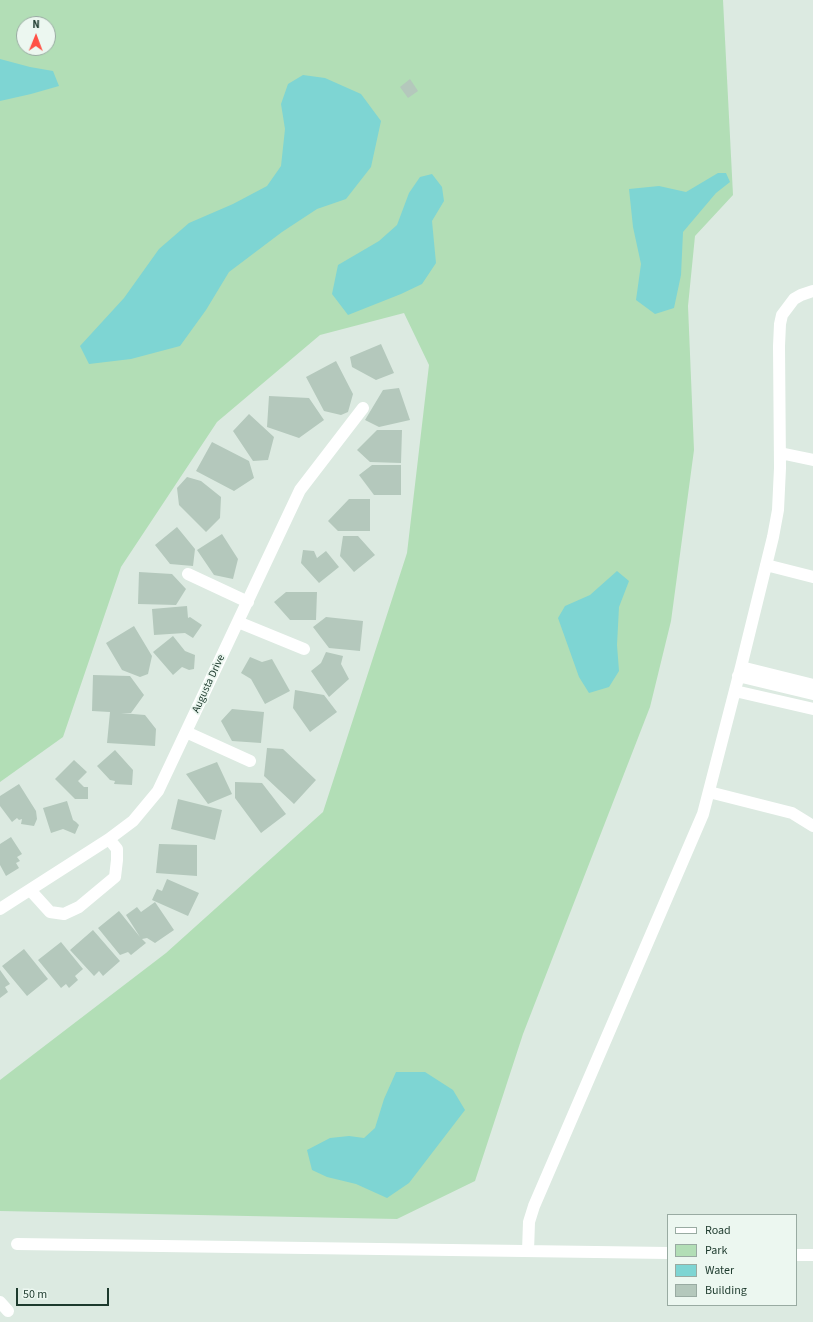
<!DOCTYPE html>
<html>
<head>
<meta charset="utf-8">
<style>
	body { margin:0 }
	#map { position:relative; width:813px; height:1322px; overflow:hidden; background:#dceae1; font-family:"Source Sans 3",sans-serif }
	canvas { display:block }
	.legend { position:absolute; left:667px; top:1214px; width:130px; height:92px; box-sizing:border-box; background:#ecf7f0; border:1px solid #99aba2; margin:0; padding:5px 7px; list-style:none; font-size:12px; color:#1d3a2d }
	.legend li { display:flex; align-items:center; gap:8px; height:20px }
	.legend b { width:20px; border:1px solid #99aba2 }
	.north { position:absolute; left:16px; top:16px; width:40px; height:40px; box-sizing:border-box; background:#ecf7f0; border:1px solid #99aba2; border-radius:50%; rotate:1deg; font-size:11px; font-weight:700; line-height:16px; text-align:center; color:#1d3a2d }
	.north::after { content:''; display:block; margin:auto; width:14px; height:18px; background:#ff5145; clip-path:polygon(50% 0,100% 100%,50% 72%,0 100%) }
	.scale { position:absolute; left:16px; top:1288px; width:93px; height:18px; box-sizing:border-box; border:2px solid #1d3a2d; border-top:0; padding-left:5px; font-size:12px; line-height:14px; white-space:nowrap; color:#1d3a2d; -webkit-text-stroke:3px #ecf7f0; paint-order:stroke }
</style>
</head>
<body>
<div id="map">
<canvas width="813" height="1322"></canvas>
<ul class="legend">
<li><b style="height:5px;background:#fff"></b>Road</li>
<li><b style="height:11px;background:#b2deb6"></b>Park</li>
<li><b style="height:11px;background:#7ed5d3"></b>Water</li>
<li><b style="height:11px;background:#b4c8bc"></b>Building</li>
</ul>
<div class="north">N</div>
<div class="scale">50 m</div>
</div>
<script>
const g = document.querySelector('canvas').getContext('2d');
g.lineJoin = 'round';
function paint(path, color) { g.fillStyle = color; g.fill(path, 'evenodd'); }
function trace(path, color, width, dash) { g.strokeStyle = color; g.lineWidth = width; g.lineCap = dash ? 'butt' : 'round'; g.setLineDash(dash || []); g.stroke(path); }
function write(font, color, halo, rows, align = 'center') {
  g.font = font + ' "Source Sans 3",sans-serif'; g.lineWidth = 3.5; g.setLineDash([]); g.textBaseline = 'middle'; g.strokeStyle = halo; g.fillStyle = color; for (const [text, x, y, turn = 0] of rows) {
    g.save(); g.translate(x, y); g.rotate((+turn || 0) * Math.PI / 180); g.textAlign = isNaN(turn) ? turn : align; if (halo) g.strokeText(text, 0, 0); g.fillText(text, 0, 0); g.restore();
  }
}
const green = new Path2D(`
	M0 0H723L733 195 695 236 688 306 694 450 671 621 650 707 523 1034 475 1181 397 1219 0 1211V1080L166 953 323 812 407 553 429 365 404 313 320 335 217 422 121 567 63 737 0 782ZM24 24H48V48H24Z`);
const water = new Path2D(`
	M0 59 30 67 53 71 59 86 31 94 0 101Z
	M303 75 325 78 361 94 381 121 371 167 346 199 317 209 282 232 229 272 206 310 180 346 131 359 89 364 80 346 124 298 159 249 189 223 233 204 267 186 281 166 285 129 281 104 288 84Z
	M718 173H726L730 182 716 193 683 232 681 275 674 308 655 314 636 300 641 264 633 227 629 189 659 186 686 192Z
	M432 174 442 187 444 201 432 221 436 263 422 284 401 294 348 315 332 294 338 265 379 241 397 225 409 193 420 177Z
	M617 571 629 581 619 607 617 645 619 671 609 687 589 693 579 677 558 618 565 606 590 595Z
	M396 1072H425L453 1090 465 1110 409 1183 387 1198 356 1184 327 1177 312 1170 307 1150 330 1138 349 1136 364 1138 375 1128 384 1099Z`);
const building = new Path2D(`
	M410 79 418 91 408 98 400 87Z
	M381 344 394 373 376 380 352 367 350 357Z
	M336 361 353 394 348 412 341 415 324 411 306 377Z
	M399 388 410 420 379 427 365 420 383 390Z
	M269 396 309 398 324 420 299 438 267 427Z
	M249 414 274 437 268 460 253 461 233 431Z
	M377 430H402L401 463 370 462 357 450Z
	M212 442 249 461 254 478 234 491 196 471Z
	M372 465H401V495H374L359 475Z
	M187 477 201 481 221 497 220 518 206 532 179 505 177 488Z
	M349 499H370V531H338L328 521Z
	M177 527 195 549 193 566 170 564 155 545Z
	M222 534 238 559 233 579 214 575 197 550Z
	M343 536H358L375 555 354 572 340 556Z
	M303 550 314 551 317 558 326 551 339 567 319 583 301 563Z
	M139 572 172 574 186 589 176 605 138 604Z
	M286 592H317L316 620H290L274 602Z
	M187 606 188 618 190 617 202 625 193 638 185 633 154 635 152 609Z
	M326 617 363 621 360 651 329 648 313 627Z
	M134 626 152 656 148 674 140 677 122 670 106 643Z
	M173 636 185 651 195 655 194 669 189 670 182 667 173 675 153 652Z
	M326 652 343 656 341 664 349 679 329 697 311 671 321 663Z
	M250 657 262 662 272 659 290 691 265 704 251 679 241 673Z
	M93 675 130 676 144 695 131 713H121L145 715 156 729 155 746 107 743 110 712 92 711Z
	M295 690 324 695 337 712 310 732 293 708Z
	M232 709 264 712 261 743 232 741 221 721Z
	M267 748 283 749 316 780 294 804 264 776Z
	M115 750 133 770 132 785 114 784 115 781 110 780 97 766Z
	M74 760 87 772 78 781 84 787H88V799H75L55 779Z
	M217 762 232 794 208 804 186 774Z
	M235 782 262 783 286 814 261 833 235 798Z
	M19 784 36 811 37 819 34 826 21 824 22 819 19 820 17 818 12 822 0 806V796Z
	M178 799 222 810 215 840 171 829Z
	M67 801 73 820 76 822 79 825 75 834 63 829 51 833 43 808Z
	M11 837 22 854 17 857 20 861 16 863 19 868 6 876 0 865V844Z
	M159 844 197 845V876L156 873Z
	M167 879 199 893 188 916 152 900 157 889 162 891Z
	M155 902 174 930 155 943 147 938 142 939 146 943 131 955 128 952 120 955 98 928 119 911 140 937 126 915 137 907 141 912Z
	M93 930 120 961 103 976 99 971 94 976 70 950Z
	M61 942 83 969 75 976 78 980 69 988 66 984 61 988 38 960Z
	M24 949 48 979 27 996 2 966Z
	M0 970 10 984 5 987 8 992 0 998Z`);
const minor = new Path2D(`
	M780 453 813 460
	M766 565 813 577
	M188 574 248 602
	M238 622 304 649
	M741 667 813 685
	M738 676 813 694
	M735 691 813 709
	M186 732 250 761
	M709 792 792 813 813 826
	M31 891 50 912 64 914 79 907 115 877 117 860V849L109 839
	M0 909 109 839 133 821 158 791 300 490 363 408
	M17 1244 668 1253
	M528 1251 529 1222 534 1206 703 814 741 667 773 537 778 510 780 468 779 346 780 324 782 315 794 299 801 295 813 291
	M796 1255H813
	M0 1302 8 1311`);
const streetNames = [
	["Augusta Drive",209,684,-65]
];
paint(green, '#b2deb6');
paint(water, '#7ed5d3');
paint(building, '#b4c8bc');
trace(minor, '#fff', 12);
write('11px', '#1d3a2d', '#ecf7f0', streetNames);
</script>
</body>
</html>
